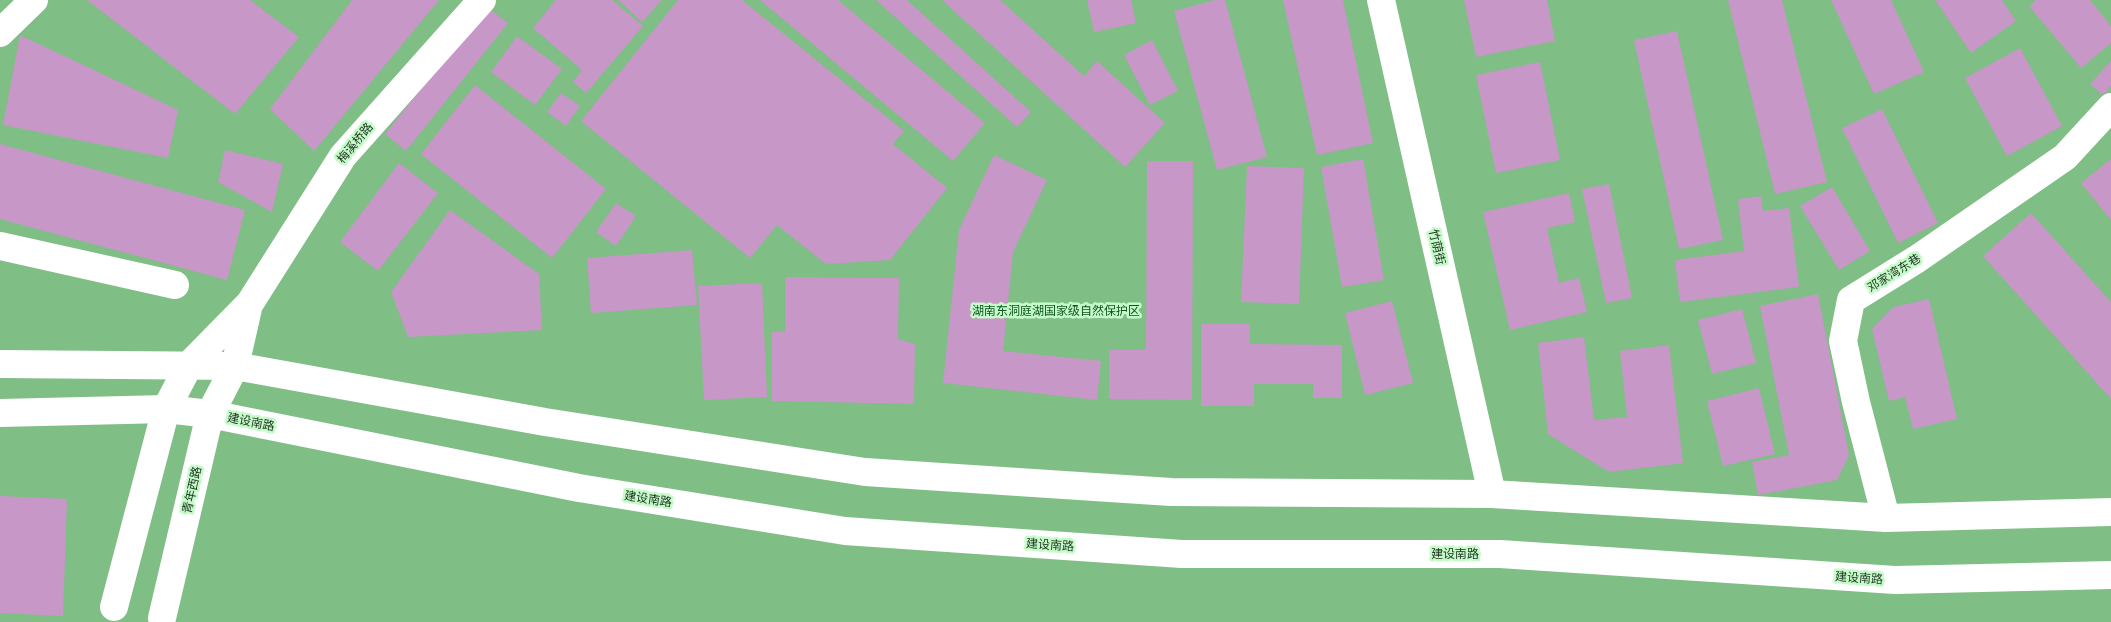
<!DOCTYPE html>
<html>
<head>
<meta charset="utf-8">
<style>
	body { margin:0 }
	canvas { display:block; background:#b9edbc }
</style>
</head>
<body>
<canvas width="2111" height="622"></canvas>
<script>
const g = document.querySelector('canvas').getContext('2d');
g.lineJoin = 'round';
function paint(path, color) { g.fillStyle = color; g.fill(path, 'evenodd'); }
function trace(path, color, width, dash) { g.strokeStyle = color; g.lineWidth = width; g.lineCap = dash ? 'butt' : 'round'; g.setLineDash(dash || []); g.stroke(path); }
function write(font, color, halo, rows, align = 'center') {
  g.font = font + ' Commissioner,"Noto Sans SC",sans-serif'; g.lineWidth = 5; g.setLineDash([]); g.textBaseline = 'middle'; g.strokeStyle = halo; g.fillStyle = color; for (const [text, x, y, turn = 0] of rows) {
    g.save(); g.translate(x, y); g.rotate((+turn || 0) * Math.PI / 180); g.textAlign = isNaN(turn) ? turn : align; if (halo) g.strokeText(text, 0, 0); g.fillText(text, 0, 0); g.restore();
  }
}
const green = new Path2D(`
	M0 0H2111V622H0Z`);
const building = new Path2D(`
	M87 0H250L299 37 235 114Z
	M352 0H439L314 151 270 109Z
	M556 0H612L643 26 586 93 573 82 582 70 533 28Z
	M618 0H662L642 22Z
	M678 0H742L904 131 893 144 947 188 890 260 826 264 777 225 750 258 581 121Z
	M760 0H838L985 123 953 161Z
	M876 0H907L1031 112 1017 127Z
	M942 0H1000L1084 76 1097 61 1165 123 1125 167Z
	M1087 0H1131L1136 23 1094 32Z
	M1215 0H1225L1267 157 1217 170 1174 11Z
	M1283 0H1343L1373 143 1317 155Z
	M1464 0H1547L1555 41 1476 57Z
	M1728 0H1782L1827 182 1775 194Z
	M1831 0H1891L1924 72 1874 94Z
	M1935 0H2002L2016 21 1971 53Z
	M2036 0H2090L2111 26V43L2081 68 2029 6Z
	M487 7 508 23 406 151 385 134Z
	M1677 31 1723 240 1679 249 1634 40Z
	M20 35 178 110 168 158 3 125Z
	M517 36 562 69 535 105 491 72Z
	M1152 40 1178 91 1150 105 1124 55Z
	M2020 48 2062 126 2007 156 1965 78Z
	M2111 61V86L2103 95 2090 84Z
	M1540 62 1560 160 1496 173 1476 75Z
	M475 85 606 189 552 258 421 154Z
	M561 93 580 106 566 126 547 112Z
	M1882 109 1938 223 1898 243 1842 128Z
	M0 144 245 210 227 280 0 219Z
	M225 150 283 164 272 212 218 182Z
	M994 155 1047 180 1013 252 1003 351 1101 361 1097 400 943 383 959 230Z
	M1363 159 1384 280 1342 287 1321 167Z
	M2111 159V220L2081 183Z
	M1147 161H1193L1192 400 1109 399V350H1146Z
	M399 163 438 193 378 271 340 242Z
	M1247 166 1304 168 1299 304 1241 302Z
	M1609 184 1632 298 1606 303 1582 189Z
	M1832 187 1870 251 1839 270 1800 206Z
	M1569 193 1575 222 1547 228 1559 283 1579 278 1587 312 1510 330 1483 212Z
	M1761 196 1763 211 1789 208 1799 287 1680 302 1675 260 1744 251 1738 199Z
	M616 203 636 216 616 246 596 232Z
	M450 210 539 274 542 330 408 337 391 292Z
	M2031 213 2111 302V399L1983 256Z
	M692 250 697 305 591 313 587 258Z
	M785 277 899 278 898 339 915 344 914 404 772 401V332H785Z
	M762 283 767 397 704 400 698 286Z
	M1818 294 1849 455 1837 480 1758 495 1752 462 1789 455 1760 306Z
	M1929 299 1957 419 1913 429 1905 397 1889 401 1872 329 1893 307Z
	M1392 301 1413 383 1365 395 1345 313Z
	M1742 309 1756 363 1712 374 1698 320Z
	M1201 324H1250V344L1342 345V398H1313V384H1254V406H1201Z
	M1584 337 1594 420 1627 417 1620 351 1669 345 1683 463 1609 472 1548 434 1538 343Z
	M1759 388 1775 454 1723 466 1707 401Z
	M0 496 67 499 63 616 0 613Z`);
const street = new Path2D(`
	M0 33 34 0
	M0 246 175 285
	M1886 518 1856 402 1843 341 1851 300 1917 259 2065 157 2111 107`);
const secondary = new Path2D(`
	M1381 0 1492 494
	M114 607 166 409 189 365 250 303 343 156 482 0
	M162 618 210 414 235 366 249 304`);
const primary = new Path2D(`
	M0 364 235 366 545 422 865 472 1171 492 1492 494 1886 518 2111 512
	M0 413 166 409 210 414 579 488 845 531 1182 554H1500L1895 580 2111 575`);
const streetNames = [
	["梅溪桥路",355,143,-50],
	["竹荫街",1437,247,77],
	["邓家湾东巷",1894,273,-32],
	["建设南路",251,422,11],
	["青年西路",192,490,-77],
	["建设南路",648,499,9],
	["建设南路",1050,545,4],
	["建设南路",1455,554],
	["建设南路",1859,578,4]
];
const parkNames = [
	["湖南东洞庭湖国家级自然保护区",1056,311]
];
paint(green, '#7fbe85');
paint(building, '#c797c7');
trace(street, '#fff', 28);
trace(secondary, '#fff', 28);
trace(primary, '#fff', 28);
write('12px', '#1e3320', '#c5fbc9', streetNames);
write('12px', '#0e541e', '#c5fbc9', parkNames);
</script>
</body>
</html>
